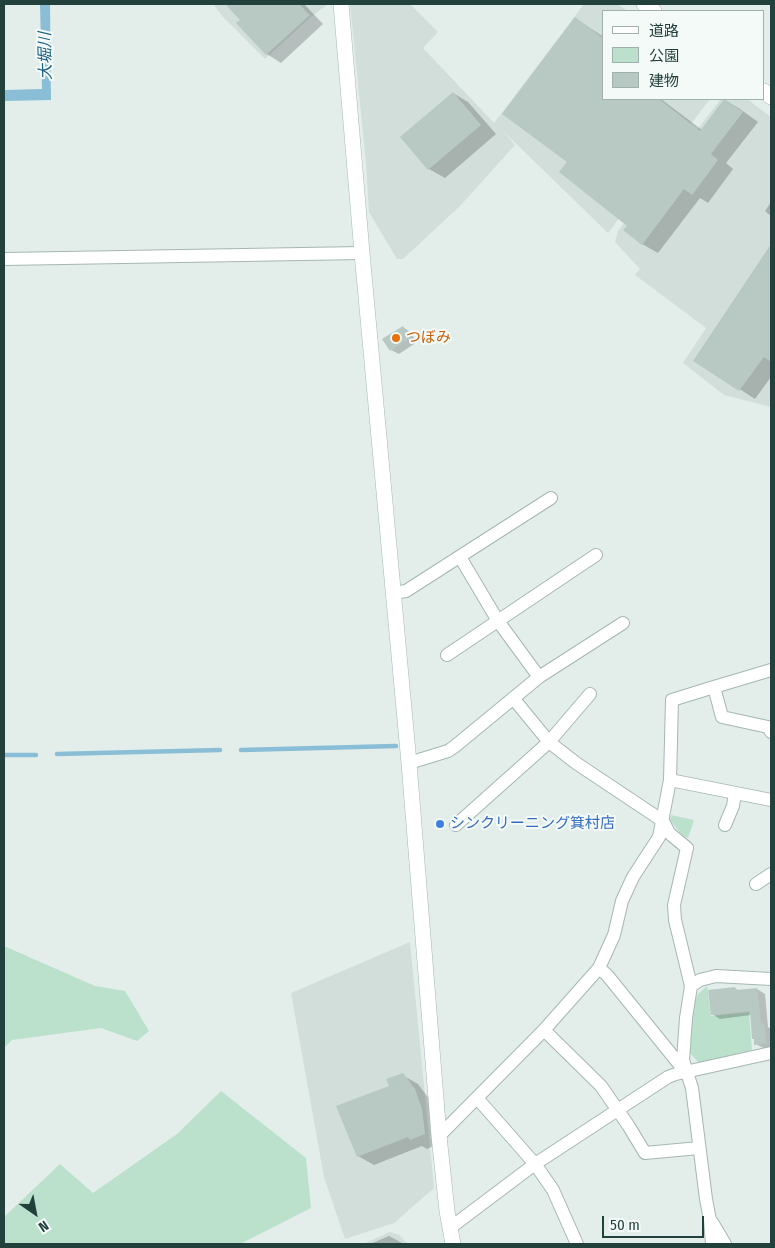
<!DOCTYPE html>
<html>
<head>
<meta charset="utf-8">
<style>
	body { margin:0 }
	#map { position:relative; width:775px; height:1248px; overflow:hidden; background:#e3eeeb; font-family:"Fira Sans Condensed","Noto Sans JP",sans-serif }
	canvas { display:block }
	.frame { position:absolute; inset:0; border:5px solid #22413d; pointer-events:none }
	.legend { position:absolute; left:602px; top:10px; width:162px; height:90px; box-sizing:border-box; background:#f4faf8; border:1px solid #a0b0ad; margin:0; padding:6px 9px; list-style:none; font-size:15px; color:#22413d }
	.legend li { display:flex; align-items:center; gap:10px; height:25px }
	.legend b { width:25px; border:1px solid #a0b0ad }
	.north { position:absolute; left:10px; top:1188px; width:50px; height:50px; -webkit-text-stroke:4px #f4faf8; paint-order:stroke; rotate:147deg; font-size:14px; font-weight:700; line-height:20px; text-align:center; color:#22413d }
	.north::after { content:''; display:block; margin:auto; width:18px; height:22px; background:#22413d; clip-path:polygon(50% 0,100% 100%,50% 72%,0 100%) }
	.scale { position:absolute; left:602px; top:1216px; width:102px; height:22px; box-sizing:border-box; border:2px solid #22413d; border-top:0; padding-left:6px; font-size:15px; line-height:18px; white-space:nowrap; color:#22413d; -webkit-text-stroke:4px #f4faf8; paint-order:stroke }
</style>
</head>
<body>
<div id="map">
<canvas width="775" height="1248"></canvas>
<div class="frame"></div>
<ul class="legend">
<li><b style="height:6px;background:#fff"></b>道路</li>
<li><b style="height:14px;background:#bbe0cb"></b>公園</li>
<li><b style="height:14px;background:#b8c9c4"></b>建物</li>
</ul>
<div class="north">N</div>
<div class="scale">50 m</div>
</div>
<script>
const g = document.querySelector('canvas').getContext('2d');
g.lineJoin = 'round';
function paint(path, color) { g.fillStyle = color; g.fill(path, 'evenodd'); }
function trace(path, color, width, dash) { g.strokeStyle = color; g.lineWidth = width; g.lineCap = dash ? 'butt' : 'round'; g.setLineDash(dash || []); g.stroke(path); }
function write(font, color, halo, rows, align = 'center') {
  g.font = font + ' "Fira Sans Condensed","Noto Sans JP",sans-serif'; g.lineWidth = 4; g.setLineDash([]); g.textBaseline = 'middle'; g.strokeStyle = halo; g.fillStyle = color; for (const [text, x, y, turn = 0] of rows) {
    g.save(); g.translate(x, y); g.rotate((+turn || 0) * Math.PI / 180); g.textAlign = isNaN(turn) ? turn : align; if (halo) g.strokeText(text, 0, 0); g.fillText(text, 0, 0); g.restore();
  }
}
const built = new Path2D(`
	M213 4H328L311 17 265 59 223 17Z
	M350 4H410L438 32 423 48 494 123 584 4H617L628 11H604V99H710L608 233 503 131 515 145 460 206 403 259H397L369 212 366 163Z
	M721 99H747L771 117V407L724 395 683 363 706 328 635 275 640 269 615 242 618 231Z
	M410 942 434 1188 394 1223 345 1239 324 1177 291 993Z
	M390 1232 399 1235 408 1244H363Z`);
const green = new Path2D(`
	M671 815 694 820 688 838 682 835 670 820Z
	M4 946 95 986 125 991 149 1031 137 1041 101 1028 12 1040 4 1048Z
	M707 986 711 1016 749 1012 752 1050 699 1063 689 1052 694 1003 698 994Z
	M221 1091 306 1158 311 1208 240 1244H4V1217L60 1164 93 1193 177 1134Z`);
const water = new Path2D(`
	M40 4H50L51 100 4 101V90L42 89Z`);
const shadow = new Path2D(`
	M227 4H304L323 24 281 63 267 54 238 23 242 20Z
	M576 19 604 37V99H661L702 130 725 100 740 109 758 122 726 163 733 169 708 203 700 198 658 253 642 244 629 226 568 162Z
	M453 93 468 102 496 134 445 178 429 169 402 138Z
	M771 202V216L765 211Z
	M771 246V377L755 399 695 360Z
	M403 327 410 332 417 342 399 354 391 350Z
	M735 988 739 991 757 989 765 994 768 1027 771 1029V1047L763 1048 756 1044 751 1015 720 1019 712 1014Z
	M402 1075 418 1084 430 1100 440 1143 427 1149 422 1146 374 1165 358 1156 390 1086Z
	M389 1236 404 1244H370Z`);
const stream = new Path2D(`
	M241 750 396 746
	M57 754 220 750
	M4 755H36`);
const building = new Path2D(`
	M225 4H299L310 15 266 55 236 23 240 20Z
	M575 17 604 39V99H659L700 131 724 99 743 112 711 154 718 160 692 195 684 189 642 245 623 230 627 226 559 172 567 162 502 114Z
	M453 92 481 125 428 170 400 137Z
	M771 244V362L764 357 739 391 693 361Z
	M403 326 410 338 390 351 382 339Z
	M735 987 736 990 757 988 761 1024 764 1023 766 1043 754 1045V1039H752L750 1011 711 1015 708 990Z
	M403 1073 415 1089 422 1109 425 1134 410 1140 408 1137 357 1157 336 1106 389 1086 386 1079Z`);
const street = new Path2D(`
	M4 259 362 253
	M460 557 498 621 539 677
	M393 593 406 591 551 498
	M447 655 596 555
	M771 670 714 687 722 717 768 727 771 732
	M513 698 549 742 576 763 663 821 669 833 687 848 674 905 675 920 691 986 686 1018 683 1060 692 1088 706 1199 710 1220 712 1244
	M409 763 448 751 454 747 539 677 623 623
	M670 780 771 800
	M456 825 549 742 590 694
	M725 825 733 806 735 793
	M756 884 771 874
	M599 968 607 975 684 1070
	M691 986 700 980 716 976 771 979
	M544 1030 601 1086 628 1125 645 1153 699 1148
	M477 1098 535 1164 553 1190 577 1244
	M439 1136 544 1030 599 968 614 935 622 901 633 877 659 837 670 780 672 700 714 687
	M712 1222 725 1244
	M450 1228 535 1164 668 1077 676 1074 771 1053`);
const secondary = new Path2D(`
	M341 4 362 253 409 763 439 1136 447 1211 453 1244
	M644 4 654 11
	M764 91 771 97`);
const markers = [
	[396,338,5,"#e8710a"],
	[440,824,5,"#3f7fe0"]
];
const foodNames = [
	["つぼみ",406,338]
];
const shopNames = [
	["シンクリーニング箕村店",450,824]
];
const waterNames = [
	["大堀川",46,56,-91]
];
paint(built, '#d1deda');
paint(green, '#bbe0cb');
paint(water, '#89bed6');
paint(shadow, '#0003');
trace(stream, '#89bed6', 4.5);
paint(building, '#b8c9c4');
trace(street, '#a5b7b3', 14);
trace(secondary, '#a1bab5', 16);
trace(street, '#fff', 12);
trace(secondary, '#fff', 15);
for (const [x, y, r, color] of markers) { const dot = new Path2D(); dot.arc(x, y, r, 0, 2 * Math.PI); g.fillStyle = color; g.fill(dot); trace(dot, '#f4faf8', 2); }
write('15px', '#c56008', '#f4faf8', foodNames, 'left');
write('15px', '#366cbe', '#f4faf8', shopNames, 'left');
write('italic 16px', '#185f81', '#f4faf8', waterNames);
</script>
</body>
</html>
